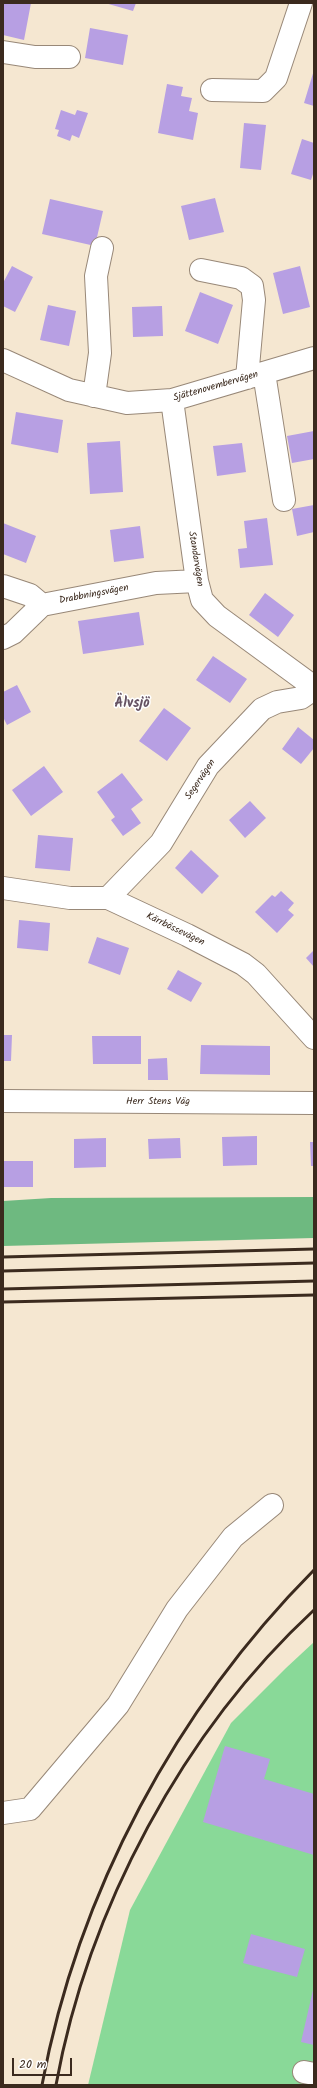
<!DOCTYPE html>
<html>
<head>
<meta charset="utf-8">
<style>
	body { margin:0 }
	#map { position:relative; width:317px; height:2088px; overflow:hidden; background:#f5e7d1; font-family:Kalam,sans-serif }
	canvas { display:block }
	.frame { position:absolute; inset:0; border:4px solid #3b2a1e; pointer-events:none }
	.scale { position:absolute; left:12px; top:2058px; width:60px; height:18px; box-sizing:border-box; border:2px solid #3b2a1e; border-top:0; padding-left:5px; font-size:12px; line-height:14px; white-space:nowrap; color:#3b2a1e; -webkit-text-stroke:3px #fff; paint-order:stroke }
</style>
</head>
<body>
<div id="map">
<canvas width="317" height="2088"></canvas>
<div class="frame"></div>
<div class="scale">20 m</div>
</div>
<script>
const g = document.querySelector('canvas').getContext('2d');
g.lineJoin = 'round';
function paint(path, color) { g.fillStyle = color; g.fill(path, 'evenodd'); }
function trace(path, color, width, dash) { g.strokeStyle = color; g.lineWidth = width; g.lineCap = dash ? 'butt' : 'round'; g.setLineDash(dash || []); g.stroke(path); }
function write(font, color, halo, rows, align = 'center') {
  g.font = font + ' Kalam,sans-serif'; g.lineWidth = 3; g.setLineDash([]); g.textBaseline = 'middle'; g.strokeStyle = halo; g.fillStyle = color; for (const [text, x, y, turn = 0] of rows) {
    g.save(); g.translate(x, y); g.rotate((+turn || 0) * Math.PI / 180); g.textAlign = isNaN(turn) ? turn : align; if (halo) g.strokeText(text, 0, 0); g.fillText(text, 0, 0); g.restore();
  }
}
const green = new Path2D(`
	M314 1642V2085H88L130 1910 231 1723 286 1668Z`);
const forest = new Path2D(`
	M314 1197V1238L3 1246V1201L51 1198Z`);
const building = new Path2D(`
	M3 3H31L24 40 3 35Z
	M105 3H136L133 11Z
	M90 28 128 35 123 65 85 58Z
	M314 70V106L304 103Z
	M167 84 183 87 181 96 192 98 189 111 198 113 193 140 158 133Z
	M61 110 75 115 77 110 88 113 79 138 72 135 70 141 57 136 59 130 55 129Z
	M244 123 266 125 261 170 240 168Z
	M302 139 314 143V171L311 180 291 174Z
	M215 198 224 232 189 240 181 206Z
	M50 199 103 211 95 246 42 234Z
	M12 266 33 277 15 312 3 306V283Z
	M300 266 310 307 283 314 273 273Z
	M200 292 233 305 218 344 185 331Z
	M48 305 76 311 69 346 40 340Z
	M162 306 163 336 133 337 132 307Z
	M16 412 63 420 58 453 11 444Z
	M314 431V459L292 463 287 436Z
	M120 441 123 492 90 494 87 443Z
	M242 443 246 472 217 476 213 446Z
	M314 505V532L297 536 292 509Z
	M267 518 273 565 240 568 238 549 247 548 244 521Z
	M3 523 36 536 26 563 3 554Z
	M140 526 144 558 114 562 110 530Z
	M265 593 294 615 278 637 249 615Z
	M139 612 144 645 83 654 78 621Z
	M213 656 247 679 230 703 196 680Z
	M17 685 31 712 7 725 3 717V692Z
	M164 708 191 728 167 761 139 741Z
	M298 727 314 740V748L301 764 282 749Z
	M44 766 63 792 31 816 12 790Z
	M122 773 143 800 131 809 141 823 123 836 111 820 115 817 97 792Z
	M250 801 266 818 245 838 229 820Z
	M38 835 73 838 70 871 35 868Z
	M191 850 219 876 202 894 175 868Z
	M281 891 294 903 288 910 294 915 277 933 255 912 272 895 275 897Z
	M19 920 50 923 48 951 17 948Z
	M97 937 129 948 120 975 88 963Z
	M314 950V967L306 958Z
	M178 970 202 983 191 1002 167 989Z
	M3 1035H12L11 1061H3Z
	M92 1036H141V1064H93Z
	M201 1045 270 1046V1075L200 1074Z
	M167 1058 168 1080H148V1059Z
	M257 1136V1165L223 1166 222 1137Z
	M106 1138V1167L74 1168V1139Z
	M180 1138 181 1158 149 1159 148 1139Z
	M310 1142H314V1166H311Z
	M3 1161H33V1187H3Z
	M225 1746 270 1759 264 1779 314 1794V1855L203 1822Z
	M251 1934 305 1949 297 1977 243 1963Z
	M313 1990H314V2045L301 2042Z`);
const minor = new Path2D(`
	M3 52 35 57H69
	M212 90 263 91 276 78 301 3
	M201 270 241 278 252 286 254 300 247 378
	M3 360 69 390 127 403 172 400 314 358
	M264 373 284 500
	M94 396 100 353 96 276 102 248
	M172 400 197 581 202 600 217 616 314 687
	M3 586 30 595 42 605
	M3 638 13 633 42 605 156 583 197 581
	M3 888 70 898H108L187 935 243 964 256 974 314 1038
	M108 898 161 843 208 766 262 709 277 702 301 698 314 689
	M3 1101 314 1103
	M3 1813 30 1809 118 1705 177 1609 233 1537 272 1505
	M304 2072 314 2074`);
const rail = new Path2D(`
	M3 1257 314 1249
	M3 1271 314 1263
	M3 1289 314 1281
	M3 1302 314 1295
	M42 2085C78 1892 176 1709 314 1570
	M56 2085C88 1909 183 1731 314 1610`);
const streetNames = [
	["Sjättenovembervägen",216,387,-16],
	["Standarvägen",195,559,81],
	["Drabbningsvägen",94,595,-11],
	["Segervägen",201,780,-56],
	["Kärrbössevägen",175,930,26],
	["Herr Stens Väg",158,1102]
];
const districtNames = [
	["Älvsjö",132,705]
];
paint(green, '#89d998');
paint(forest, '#6eb980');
paint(building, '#b79fe3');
trace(minor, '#988878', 24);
trace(minor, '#fff', 22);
trace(rail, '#3b2a1e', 3);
write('10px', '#3b2a1e', '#fff', streetNames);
write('bold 14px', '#665363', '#fff', districtNames);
</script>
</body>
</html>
